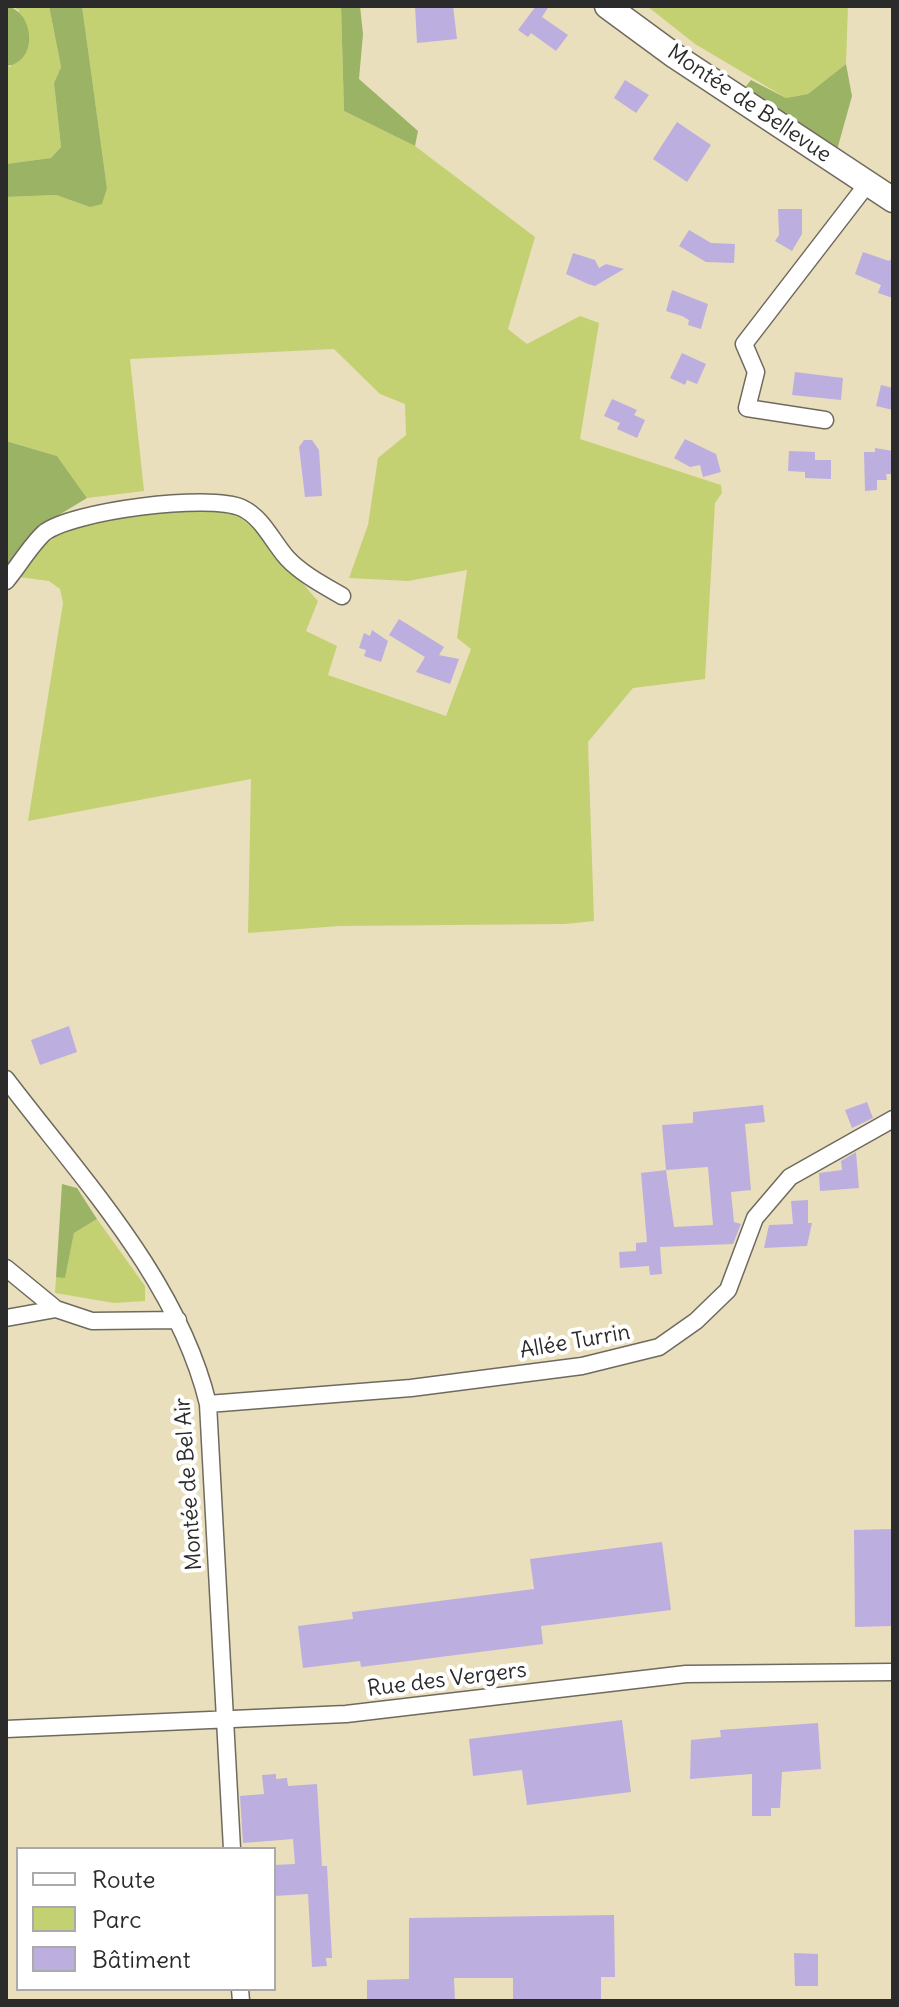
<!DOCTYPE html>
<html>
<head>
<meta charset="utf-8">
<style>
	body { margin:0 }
	#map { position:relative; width:899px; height:2007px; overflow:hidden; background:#eadfbc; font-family:Delius,sans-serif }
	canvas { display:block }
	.frame { position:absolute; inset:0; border:8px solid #2b2b2b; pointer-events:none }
	.legend { position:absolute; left:16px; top:1847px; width:260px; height:144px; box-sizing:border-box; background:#fff; border:2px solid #aaa; margin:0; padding:10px 14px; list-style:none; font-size:24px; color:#2b2b2b }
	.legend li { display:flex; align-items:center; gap:16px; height:40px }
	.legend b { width:40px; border:2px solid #aaa }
</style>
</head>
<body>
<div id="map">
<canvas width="899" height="2007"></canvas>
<div class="frame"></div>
<ul class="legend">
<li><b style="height:10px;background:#fff"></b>Route</li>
<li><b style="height:22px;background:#c3d173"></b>Parc</li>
<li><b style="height:22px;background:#bdaee0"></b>Bâtiment</li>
</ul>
</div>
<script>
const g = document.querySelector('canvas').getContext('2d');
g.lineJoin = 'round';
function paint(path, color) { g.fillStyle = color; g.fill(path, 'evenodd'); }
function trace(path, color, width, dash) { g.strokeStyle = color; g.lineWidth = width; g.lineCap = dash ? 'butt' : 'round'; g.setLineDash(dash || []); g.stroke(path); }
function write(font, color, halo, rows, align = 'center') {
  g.font = font + ' Delius,sans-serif'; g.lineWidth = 8; g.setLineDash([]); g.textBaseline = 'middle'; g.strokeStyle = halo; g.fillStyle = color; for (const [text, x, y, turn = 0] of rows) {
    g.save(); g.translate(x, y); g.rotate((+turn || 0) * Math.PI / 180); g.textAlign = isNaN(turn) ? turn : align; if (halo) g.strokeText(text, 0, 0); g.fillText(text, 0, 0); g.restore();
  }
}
const green = new Path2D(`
	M10 6H49L61 67 54 83 61 147 51 158 6 164V66L11 67 19 10Z
	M82 6H341L344 111 415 146 535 237 508 329 527 344 580 316 599 323 580 439 721 485 722 493 715 503 705 679 633 688 588 742 594 921 565 924 339 926 248 933 251 779 28 821 63 603 60 589 49 581 19 577C32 561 46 538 67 531 101 519 205 501 237 516 259 527 299 580 318 601L306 631 337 646 328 675 446 716 471 649 457 638 467 570 408 581 349 578 368 525 378 458 406 435 405 404 380 394 334 349 130 359 144 491 87 498 57 456 6 441V197L56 195 90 207 107 188Z
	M647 6H848L846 64 808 94 786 98 695 44Z
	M97 1219 145 1286V1301L114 1303 55 1293 56 1277H65L74 1233Z`);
const forest = new Path2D(`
	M6 6C35 11 39 63 6 66Z
	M49 6H82L107 188 102 204 90 207 56 195 6 197V164L51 158 61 147 54 83 61 67Z
	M341 6H360L363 34 359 79 418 131 415 146 344 111Z
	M846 64 852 96 837 150 743 90 751 80 786 98 808 94Z
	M6 441 57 456 87 498 34 530 6 569Z
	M62 1184 77 1188 97 1219 74 1233 65 1278 56 1277Z`);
const building = new Path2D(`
	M415 6H453L457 39 417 43Z
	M536 6H549L542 17 568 35 556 51 531 33 528 37 518 30Z
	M625 80 649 95 636 113 614 98Z
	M677 122 711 145 687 182 653 159Z
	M778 209H802V234L792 251 775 241 779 235Z
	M689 230 711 243 735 244 734 263 706 262 679 246Z
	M863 252 889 261 893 257V298L878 293 881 285 855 274Z
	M573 253 595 260 599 268 606 264 624 269 595 286 588 284 566 274Z
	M672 290 708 304 701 329 688 325 689 320 682 316 666 311Z
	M682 353 706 364 697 384 687 380 685 385 670 378Z
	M795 372 843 378 841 400 792 395Z
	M881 385 893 388V410L876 406Z
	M612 399 637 410 634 415 645 420 637 438 617 429 620 423 604 416Z
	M685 439 716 454 721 472 703 477 700 465 690 467 674 458Z
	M304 440H312L319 450 322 496 305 497 299 447Z
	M875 448 893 451V474H886L887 480H877V490L865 491 864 452H875Z
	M789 451 815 452V460H831V479L805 478V472L788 471Z
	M399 619 444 647 439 655 459 659 450 684 416 672 425 657 389 635Z
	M372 630 388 641 381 662 364 656 366 650 359 648 364 633 370 636Z
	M69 1026 77 1052 40 1065 31 1040Z
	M867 1102 873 1118 852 1128 845 1110Z
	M763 1105 765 1122 745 1124 751 1190 731 1192 734 1222 741 1224 733 1244 660 1247 662 1274 650 1275 649 1266 620 1268 619 1252 636 1251V1243L647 1242 641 1173 666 1170 662 1125 693 1123V1112ZM708 1167 713 1225 674 1227 666 1170Z
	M856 1152 859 1188 820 1191 819 1173 842 1170 841 1161Z
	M808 1200V1223H812L807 1246 764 1248 769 1225 793 1224 791 1201Z
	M893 1529V1626L855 1627 854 1530Z
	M662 1542 671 1610 541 1626 543 1644 361 1667 360 1661 303 1668 298 1626 353 1619 352 1612 534 1589 530 1559Z
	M622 1720 631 1792 527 1805 522 1770 473 1776 469 1739Z
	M818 1723 821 1769 782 1772 780 1808H771V1816H752V1774L690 1779 691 1740 721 1737 720 1730Z
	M276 1774V1779L287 1778 288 1786 317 1784 322 1866H327L332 1958H326L327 1966 312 1967 308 1894 274 1896V1865L295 1864 293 1839 243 1843 240 1796 264 1794 262 1775Z
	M614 1915 615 1977H601V2001H513V1978H454L455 2001H367V1980L409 1979V1918Z
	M794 1953 818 1954V1986H795Z`);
const minor = new Path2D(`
	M825 420 747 408 756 372 744 344 868 183
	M6 581C18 567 30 546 44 533 71 511 210 493 242 508 263 518 272 541 287 558 302 574 323 585 342 596
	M6 1079C82 1179 178 1280 208 1404L232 1849
	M6 1268 56 1309
	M6 1318 56 1309 92 1321 178 1320
	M208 1404 411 1388 582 1366 659 1347 696 1321 728 1290 755 1218 790 1177 893 1119
	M6 1729 346 1714 686 1674 893 1672
	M240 1989 241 2001`);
const secondary = new Path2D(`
	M607 6 675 56 893 200`);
const streetNames = [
	["Montée de Bellevue",749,104,34],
	["Allée Turrin",575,1342,-10],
	["Montée de Bel Air",189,1484,-94],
	["Rue des Vergers",447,1680,-7]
];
paint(green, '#c3d173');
paint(forest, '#9ab365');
paint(building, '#bdaee0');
trace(minor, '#6e6a5e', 19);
trace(secondary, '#6e6a5e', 27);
trace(minor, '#fff', 16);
trace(secondary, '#fff', 24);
write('22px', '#2b2b2b', '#fff', streetNames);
</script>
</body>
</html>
